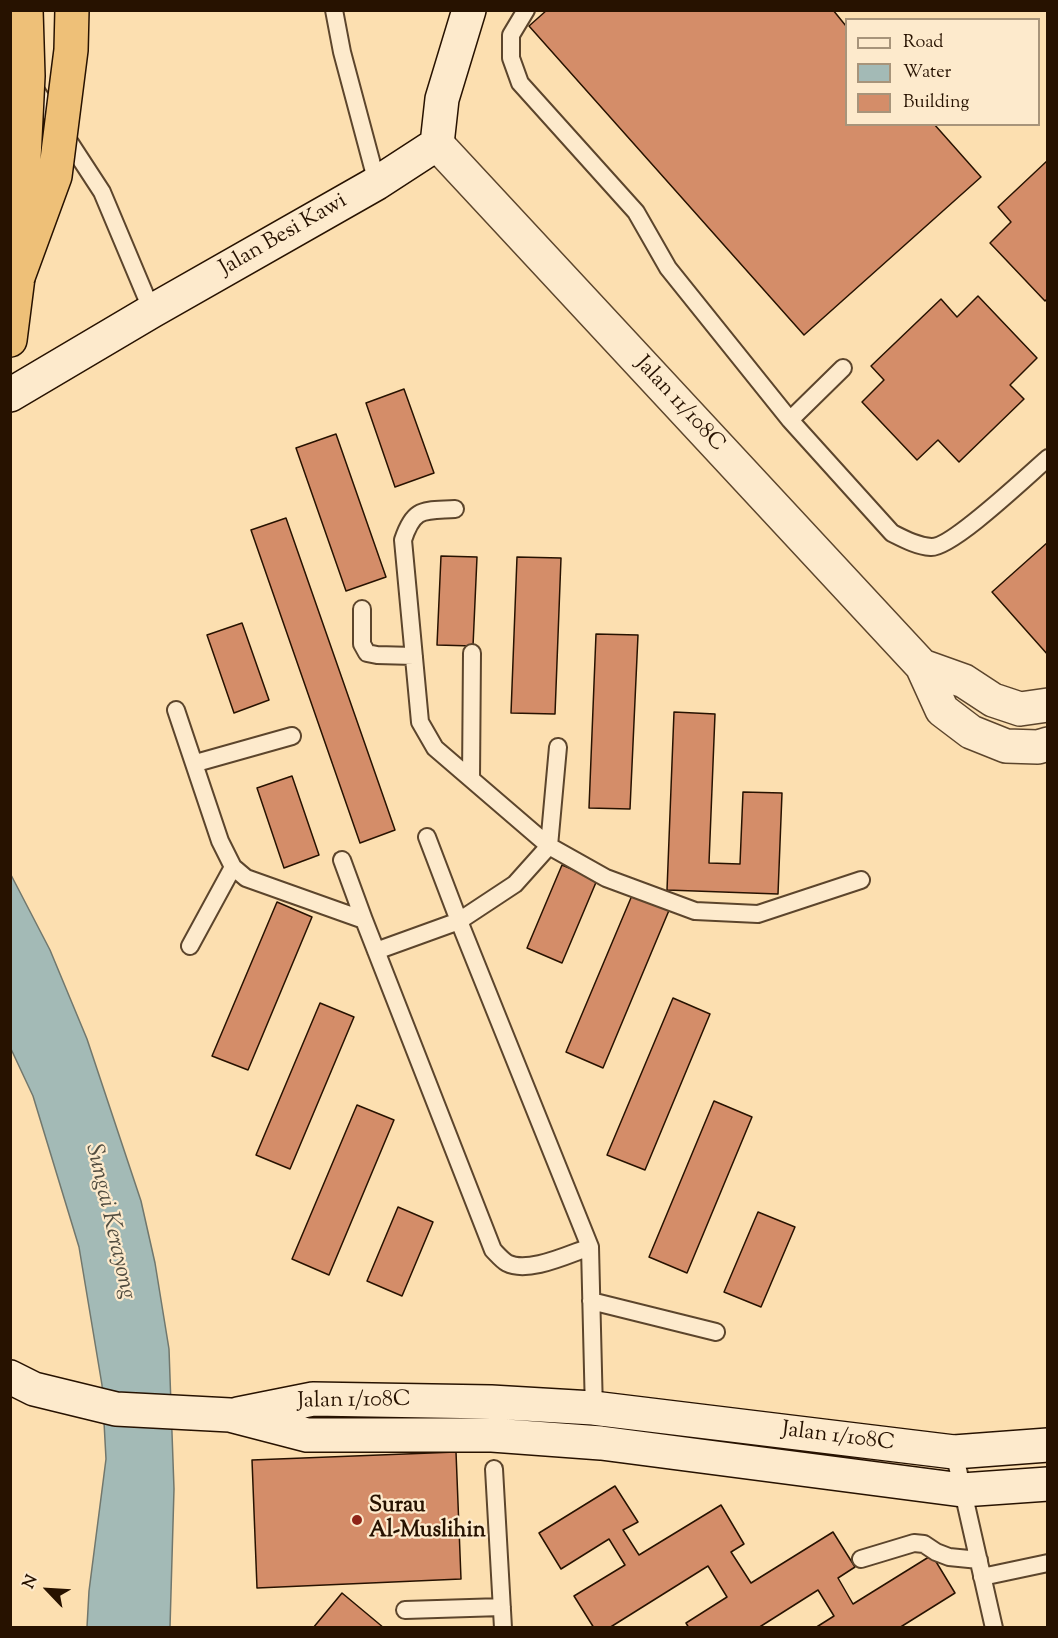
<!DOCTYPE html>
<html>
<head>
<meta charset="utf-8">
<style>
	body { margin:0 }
	#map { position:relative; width:1058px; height:1638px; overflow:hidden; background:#fcdfb0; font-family:"Sorts Mill Goudy",serif }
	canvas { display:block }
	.frame { position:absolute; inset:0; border:12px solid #271200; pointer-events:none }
	.legend { position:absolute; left:845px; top:18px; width:195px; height:108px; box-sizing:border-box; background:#fdeacc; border:2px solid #a7947a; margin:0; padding:8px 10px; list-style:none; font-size:18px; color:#271200 }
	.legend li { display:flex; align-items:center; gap:12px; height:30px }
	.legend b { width:30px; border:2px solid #a7947a }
	.north { position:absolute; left:18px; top:1560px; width:60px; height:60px; -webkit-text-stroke:4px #fdeacc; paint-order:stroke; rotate:295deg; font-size:16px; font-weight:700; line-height:24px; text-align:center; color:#271200 }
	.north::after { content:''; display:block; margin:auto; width:21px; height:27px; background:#271200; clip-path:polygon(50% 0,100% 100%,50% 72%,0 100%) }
</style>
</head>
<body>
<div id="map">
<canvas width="1058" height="1638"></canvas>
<div class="frame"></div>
<ul class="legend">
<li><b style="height:8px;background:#fdeacc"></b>Road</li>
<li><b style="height:16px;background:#a3bab6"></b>Water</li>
<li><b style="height:16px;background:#d48d69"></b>Building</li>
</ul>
<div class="north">N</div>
</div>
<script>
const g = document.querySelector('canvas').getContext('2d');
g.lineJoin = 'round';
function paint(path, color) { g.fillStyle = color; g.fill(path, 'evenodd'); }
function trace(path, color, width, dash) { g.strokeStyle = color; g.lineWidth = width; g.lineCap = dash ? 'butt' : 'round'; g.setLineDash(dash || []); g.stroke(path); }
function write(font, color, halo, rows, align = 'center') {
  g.font = font + ' "Sorts Mill Goudy",serif'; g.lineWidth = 4.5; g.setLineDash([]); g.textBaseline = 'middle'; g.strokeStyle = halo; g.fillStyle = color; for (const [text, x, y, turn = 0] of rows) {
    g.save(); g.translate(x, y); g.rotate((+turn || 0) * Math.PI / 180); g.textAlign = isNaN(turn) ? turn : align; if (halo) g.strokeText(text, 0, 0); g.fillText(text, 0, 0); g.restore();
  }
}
const water = new Path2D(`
	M10 873 50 950 87 1039 141 1201 155 1263 169 1349 174 1489 170 1627H87L89 1591 106 1459 102 1385 79 1247 33 1096 11 1049Z`);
const building = new Path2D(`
	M547 10H833L846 26V124H934L981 177 804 335 529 26Z
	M1048 160V298L1045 301 990 243 1011 222 998 207Z
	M978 296 1037 358 1010 385 1024 399 959 462 938 440 917 460 862 402 884 380 871 366 941 299 957 317Z
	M404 389 434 473 395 487 366 403Z
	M336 434 386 577 346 591 296 448Z
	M286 518 395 830 360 843 251 530Z
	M1048 542V655L992 592Z
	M441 556 477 557 473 646 437 645Z
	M517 557 561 558 555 714 511 713Z
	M242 623 269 700 234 713 207 635Z
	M596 634 638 635 630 809 589 808Z
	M674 712 715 714 709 863 740 864 743 792 782 793 778 894 667 890Z
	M292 776 319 855 284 868 257 788Z
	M562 865 597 880 562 963 527 948Z
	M633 893 670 908 603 1068 566 1052Z
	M277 902 312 917 248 1070 212 1056Z
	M673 998 710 1014 645 1170 607 1155Z
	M320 1003 354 1017 290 1169 256 1155Z
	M714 1101 752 1117 687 1273 649 1257Z
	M357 1105 394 1120 329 1275 292 1259Z
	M398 1207 433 1222 402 1296 367 1281Z
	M758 1212 795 1227 761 1307 724 1292Z
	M456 1452 461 1579 257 1588 252 1460Z
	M615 1486 638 1522 623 1530 639 1555 721 1505 744 1544 731 1552 751 1583 833 1532 855 1567 838 1578 853 1604 932 1555 955 1593 899 1628H815L834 1616 818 1590 758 1628H689L686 1623 727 1597 708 1566 609 1628H594L574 1596 625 1565 609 1539 561 1569 539 1533Z
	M342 1593 384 1628H313Z`);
const lane = new Path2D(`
	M334 10 342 52 377 183
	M526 10 511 35V58L520 83 636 212 668 268 790 420 892 533C904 539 917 546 931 547 952 548 1028 475 1048 458
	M10 51 102 192 152 311
	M790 420 843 368
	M455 509C423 511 414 507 403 540L420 722 435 748 549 846
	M362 609V644L367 653 377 655 414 656
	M176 710 220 841 233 867 246 878 364 920 493 1250C497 1254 502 1260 507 1263 528 1274 569 1254 590 1247
	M196 763 292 736
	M471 779 472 653
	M427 837 459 921 515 884 549 846 606 878 695 911 758 914 861 880
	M549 846 558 747
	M342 860 364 920
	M190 946 233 867
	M376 951 459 921 590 1247 594 1412
	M591 1301 716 1332
	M954 1452 994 1628
	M494 1469 503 1628
	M861 1559 914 1543 924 1544 936 1552 949 1557 979 1560
	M982 1577 1048 1563
	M405 1610 502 1607`);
const street = new Path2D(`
	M437 144 922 666 942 710 971 732 1006 746 1038 747 1048 744
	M922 666 964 681 993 700 1020 709 1048 705`);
const secondary = new Path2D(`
	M10 395 152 311 377 183 437 144 442 99 469 10
	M10 1377 34 1389 116 1409 230 1415 307 1435H492L601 1443 962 1490 1048 1484
	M238 1414 313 1399 491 1402 593 1408 954 1452 1048 1445`);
const highway = new Path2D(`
	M10 340 18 277`);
const highwayBridge = new Path2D(`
	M20 242 28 76 26 10
	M18 277 55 176 71 50 72 10`);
const markers = [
	[357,1520,6,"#8f2418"]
];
const streetNames = [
	["Jalan Besi Kawi",284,236,-30],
	["Jalan 11/108C",679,405,47],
	["Jalan 1/108C",354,1402,-1],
	["Jalan 1/108C",838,1438,7]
];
const poiNames = [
	["Surau",369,1507],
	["Al-Muslihin",369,1532]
];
const waterNames = [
	["Sungai Kerayong",109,1222,77]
];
paint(water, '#a3bab6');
trace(water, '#71776d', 1.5);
paint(building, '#d48d69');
trace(building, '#271200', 1.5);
trace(lane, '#5c452c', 20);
trace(street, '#5c452c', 36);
trace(secondary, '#271200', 36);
trace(highway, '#271200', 36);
trace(lane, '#fdeacc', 16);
trace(street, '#fdeacc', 33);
trace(secondary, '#fdeacc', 33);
trace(highway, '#eec078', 33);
trace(highwayBridge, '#271200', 36, []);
trace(highwayBridge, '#eec078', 33);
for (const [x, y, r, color] of markers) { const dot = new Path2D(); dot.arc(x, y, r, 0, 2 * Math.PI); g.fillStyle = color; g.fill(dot); trace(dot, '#fdeacc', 2); }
write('22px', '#271200', '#fdeacc', streetNames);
write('bold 22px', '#271200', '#fdeacc', poiNames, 'left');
write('italic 24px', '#524d40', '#fdeacc', waterNames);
</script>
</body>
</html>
